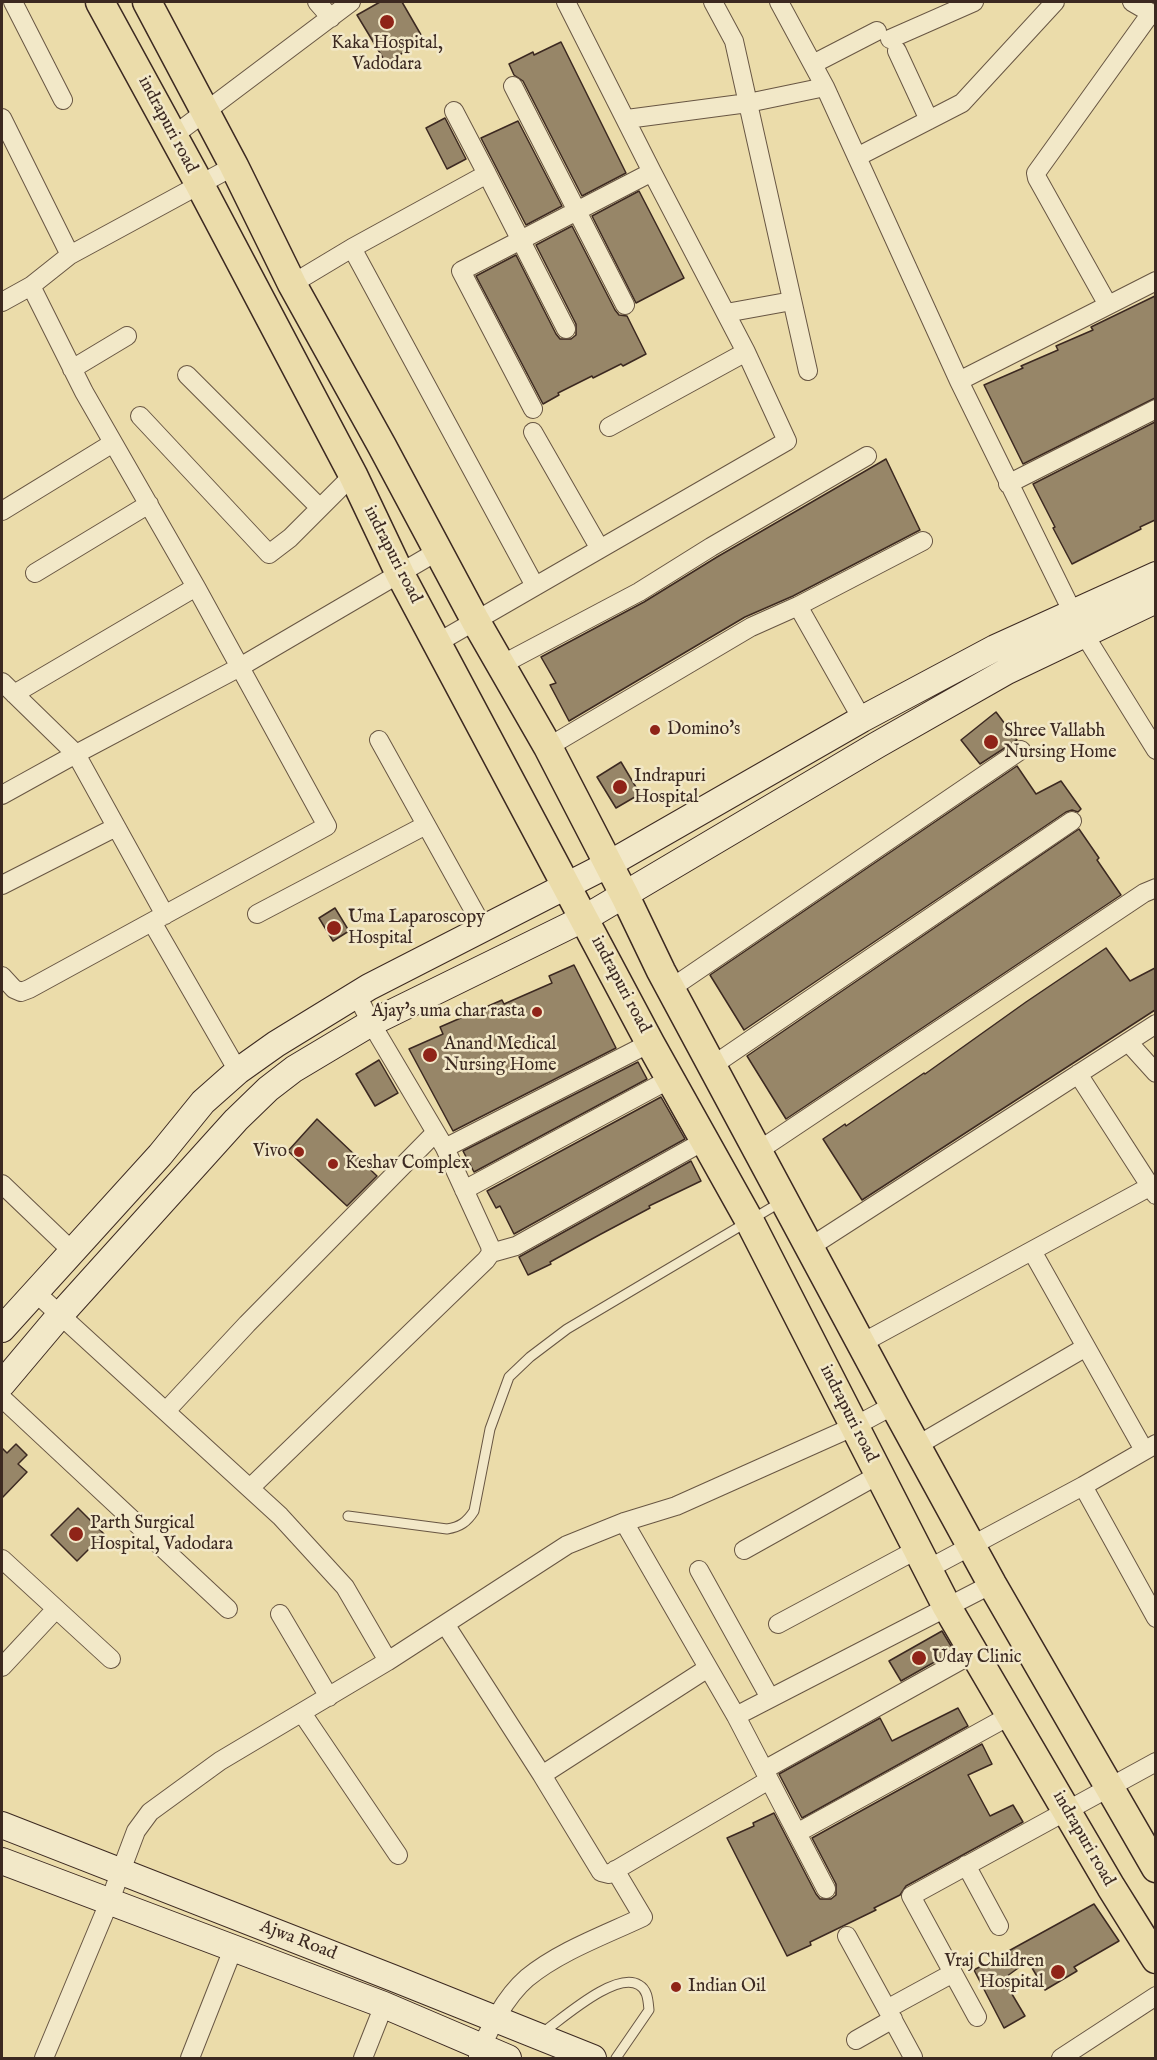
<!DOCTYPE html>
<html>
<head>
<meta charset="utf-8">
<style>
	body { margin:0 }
	#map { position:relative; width:1157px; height:2060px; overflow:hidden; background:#ebdcaa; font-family:"IM FELL English",serif }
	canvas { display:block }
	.frame { position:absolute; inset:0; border:3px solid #3c2921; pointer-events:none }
</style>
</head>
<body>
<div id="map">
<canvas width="1157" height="2060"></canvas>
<div class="frame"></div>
</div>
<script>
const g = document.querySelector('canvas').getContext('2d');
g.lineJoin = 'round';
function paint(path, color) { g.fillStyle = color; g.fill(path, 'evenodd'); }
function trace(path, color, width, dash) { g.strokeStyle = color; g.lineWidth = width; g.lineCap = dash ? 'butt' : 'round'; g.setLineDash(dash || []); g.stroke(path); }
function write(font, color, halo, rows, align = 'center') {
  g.font = font + ' "IM FELL English",serif'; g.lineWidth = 5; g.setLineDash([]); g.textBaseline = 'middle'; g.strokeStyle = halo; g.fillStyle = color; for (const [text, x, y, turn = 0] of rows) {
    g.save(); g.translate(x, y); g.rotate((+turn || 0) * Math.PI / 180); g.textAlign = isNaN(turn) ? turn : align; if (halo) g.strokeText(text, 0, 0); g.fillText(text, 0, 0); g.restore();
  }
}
const building = new Path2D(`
	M380 2H402L424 40 386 63 357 15Z
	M561 42 626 173 582 196 523 81 514 75 509 64 533 52 534 55Z
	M445 118 466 159 447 169 426 128Z
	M518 121 562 206 526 225 481 138Z
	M639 191 684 278 636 303 592 216Z
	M572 226 615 310 619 315 627 316 646 354 623 366 621 364 593 378 592 376 558 393 559 395 543 404 476 276 516 255 556 334 560 339H571L576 335V324L536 245Z
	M1155 296V398L1023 464 984 385 1023 368 1021 366 1058 350 1056 346 1093 330 1091 327Z
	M1155 422V520L1140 527 1141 529 1072 564 1053 528 1055 527 1033 484Z
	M886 459 920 530 793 596 745 617 569 721 550 685 556 683 541 657 644 602 717 557Z
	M996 712 1017 740 980 764 961 740Z
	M621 762 640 794 616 808 597 777Z
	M1017 766 1036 794 1061 781 1081 809 1078 812 1072 810 1066 812 744 1030 710 975Z
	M1079 829 1099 858 1097 860 1121 895 786 1119 747 1056Z
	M335 908 349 931 333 941 319 918Z
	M1106 948 1130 981 1155 968V1010L862 1200 823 1139 845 1124 846 1126 924 1073 925 1074 1026 1002Z
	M574 965 616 1048 453 1131 409 1049 443 1034 440 1027 502 1000 504 1004 552 983 549 976Z
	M379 1060 398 1093 375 1106 356 1074Z
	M638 1062 647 1079 474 1172 463 1151Z
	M661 1097 685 1139 514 1234 500 1206 496 1208 487 1191Z
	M317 1119 377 1176 347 1206 288 1151Z
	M691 1161 701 1181 649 1206 650 1208 601 1234 550 1262 551 1264 528 1275 519 1257Z
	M16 1444 27 1455 18 1464 27 1472 2 1498V1448L7 1453Z
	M78 1508 104 1534 77 1561 51 1535Z
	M942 1631 954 1651 901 1681 889 1661Z
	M958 1708 968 1726 802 1818 779 1774 880 1718 892 1741Z
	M982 1744 992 1764 968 1775 990 1816 1013 1805 1023 1822 906 1886 900 1895 874 1908 876 1910 810 1942 811 1945 787 1956 727 1838 754 1826 753 1823 774 1813 816 1894 820 1899H831L836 1895V1884L812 1838Z
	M1094 1904 1119 1941 1074 1967 1077 1971 1045 1990 1028 1961 1003 1979 1025 2016 1004 2028 974 1970Z`);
const lane = new Path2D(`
	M348 1516 447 1529C460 1527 467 1522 474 1511L490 1429 509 1377 530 1357 567 1329 781 1202
	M542 2033C561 2020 616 1970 639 1985 648 1990 648 2001 649 2010L616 2058`);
const street = new Path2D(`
	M13 2 63 100
	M317 2 331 18
	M713 2 734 41 808 371
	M779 2 825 87 959 381 1073 613 1084 634 1156 750
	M1132 2 1156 16
	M890 39 974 2
	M897 51 929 120
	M813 64 877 31
	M513 86 625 305
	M2 118 70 255
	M627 119 748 103 825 87
	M173 136 351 2
	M857 157 962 103 1055 2
	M487 174 566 329
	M352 248 535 586
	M292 284 352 248 487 174 454 111
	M2 302 31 286 70 255 234 166
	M1108 305 1037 178 1036 173 1151 13
	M726 313 792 301
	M72 369 127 336
	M187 375 320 508
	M959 381 1156 281
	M533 409 461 271 652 172
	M140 416 269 554 290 538 353 475
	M609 427 746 352
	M533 432 600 549
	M1008 484 1156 409
	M2 511 113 443
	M35 573 149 504
	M798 606 862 719
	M437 643 787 441 746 352 652 172 566 2
	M501 665 639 592 711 547 867 456
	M2 682 76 754 165 915
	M14 694 196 587
	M379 740 484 929
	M548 747 751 627 798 606 923 541
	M2 795 76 754 240 667 438 551
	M2 885 116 827
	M257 914 426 825
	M152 922 238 1071
	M2 976 14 989 21 992 29 989 327 826 196 587 84 392 31 286
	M670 989 1021 750
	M1128 1042 1156 1073
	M712 1066 1072 821
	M1078 1074 1156 1195
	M445 1148 650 1043
	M758 1151 1144 893 1156 888
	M2 1184 72 1251
	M464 1190 670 1079
	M810 1247 1156 1024
	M1032 1251 1144 1450
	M491 1253 516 1246 704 1141
	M35 1292 280 1516 345 1587 388 1661
	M862 1343 1151 1186
	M2 1398 228 1609
	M166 1411 247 1324 435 1133
	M918 1445 1086 1347
	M1083 1486 1156 1618
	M250 1488 486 1260 491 1253 490 1246 445 1148 371 1023 357 995
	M624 1522 736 1716 826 1889
	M744 1550 880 1474
	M2 1559 111 1659
	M928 1569 1083 1486 1156 1444
	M699 1570 770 1698
	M280 1614 329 1697
	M445 1624 542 1775 601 1872 609 1874 769 1780
	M778 1624 918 1549
	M2 1667 56 1609
	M302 1713 398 1855
	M736 1716 992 1584
	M764 1770 974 1653
	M542 1775 708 1668
	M797 1833 1011 1715
	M966 1865 999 1926
	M847 1936 887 2009
	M977 2017 911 1896 1156 1762
	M856 2040 893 2019
	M478 2057C488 2030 505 1997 527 1978 560 1951 605 1935 643 1917L615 1870
	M913 2057 887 2009 953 1973
	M44 2058 110 1900 136 1831 150 1812 220 1761 388 1661 567 1545 624 1522 676 1506 855 1426 894 1405
	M190 2058 233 1949
	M363 2058 384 2005
	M1061 2058 1156 1996`);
const secondary = new Path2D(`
	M2 1329 160 1155 203 1102 238 1071 276 1044 369 987 609 864 862 719 995 648 1156 575
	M2 1384 61 1314 236 1120 268 1089 294 1069 371 1023 585 918 877 745 1007 671 1156 600
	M2 1825 393 1978 593 2058
	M2 1861 384 2005 508 2058`);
const primary = new Path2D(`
	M100 2 200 185 353 475 400 574 650 1043 749 1220 947 1607 1111 1887 1156 1959
	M147 2 234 166 292 284 382 446 475 620 548 747 625 896 661 971 894 1405 992 1584 1156 1868`);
const markers = [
	[387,22,8,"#8f2418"],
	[655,730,6,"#8f2418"],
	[991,742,8,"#8f2418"],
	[620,787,8,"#8f2418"],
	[334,928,8,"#8f2418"],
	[537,1012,6,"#8f2418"],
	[430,1055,8,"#8f2418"],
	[299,1152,6,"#8f2418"],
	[333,1164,6,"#8f2418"],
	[76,1534,8,"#8f2418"],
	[919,1658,8,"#8f2418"],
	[1058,1972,8,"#8f2418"],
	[676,1987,6,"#8f2418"]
];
const poiNames = [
	["Kaka Hospital,",387,44,"center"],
	["Vadodara",387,65,"center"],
	["Domino's",667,730],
	["Shree Vallabh",1004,732],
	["Nursing Home",1004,753],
	["Indrapuri",634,777],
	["Hospital",634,798],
	["Uma Laparoscopy",348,918],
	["Hospital",348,939],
	["Ajay's uma char rasta",525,1012,"right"],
	["Anand Medical",444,1045],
	["Nursing Home",444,1066],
	["Vivo",287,1152,"right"],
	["Keshav Complex",345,1164],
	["Parth Surgical",90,1524],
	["Hospital, Vadodara",90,1545],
	["Uday Clinic",932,1658],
	["Vraj Children",1044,1962,"right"],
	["Hospital",1044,1983,"right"],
	["Indian Oil",688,1987]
];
const streetNames = [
	["indrapuri road",167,125,62],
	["indrapuri road",392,555,63],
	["indrapuri road",620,985,62],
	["indrapuri road",848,1414,63],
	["indrapuri road",1083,1839,60],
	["Ajwa Road",298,1941,21]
];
paint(building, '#978668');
trace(building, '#3c2921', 1.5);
trace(lane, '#685643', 11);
trace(street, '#685643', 20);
trace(secondary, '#3c2921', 28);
trace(primary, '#3c2921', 31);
trace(lane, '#f2e8c8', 9);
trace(street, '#f2e8c8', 18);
trace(secondary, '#f2e8c8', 26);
trace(primary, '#ebdcaa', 28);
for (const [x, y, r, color] of markers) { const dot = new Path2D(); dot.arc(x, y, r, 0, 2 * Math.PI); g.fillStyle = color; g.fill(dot); trace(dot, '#f2e8c8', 2); }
write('18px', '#3c2921', '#f2e8c8', poiNames, 'left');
write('18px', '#3c2921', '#f2e8c8', streetNames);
</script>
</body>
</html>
